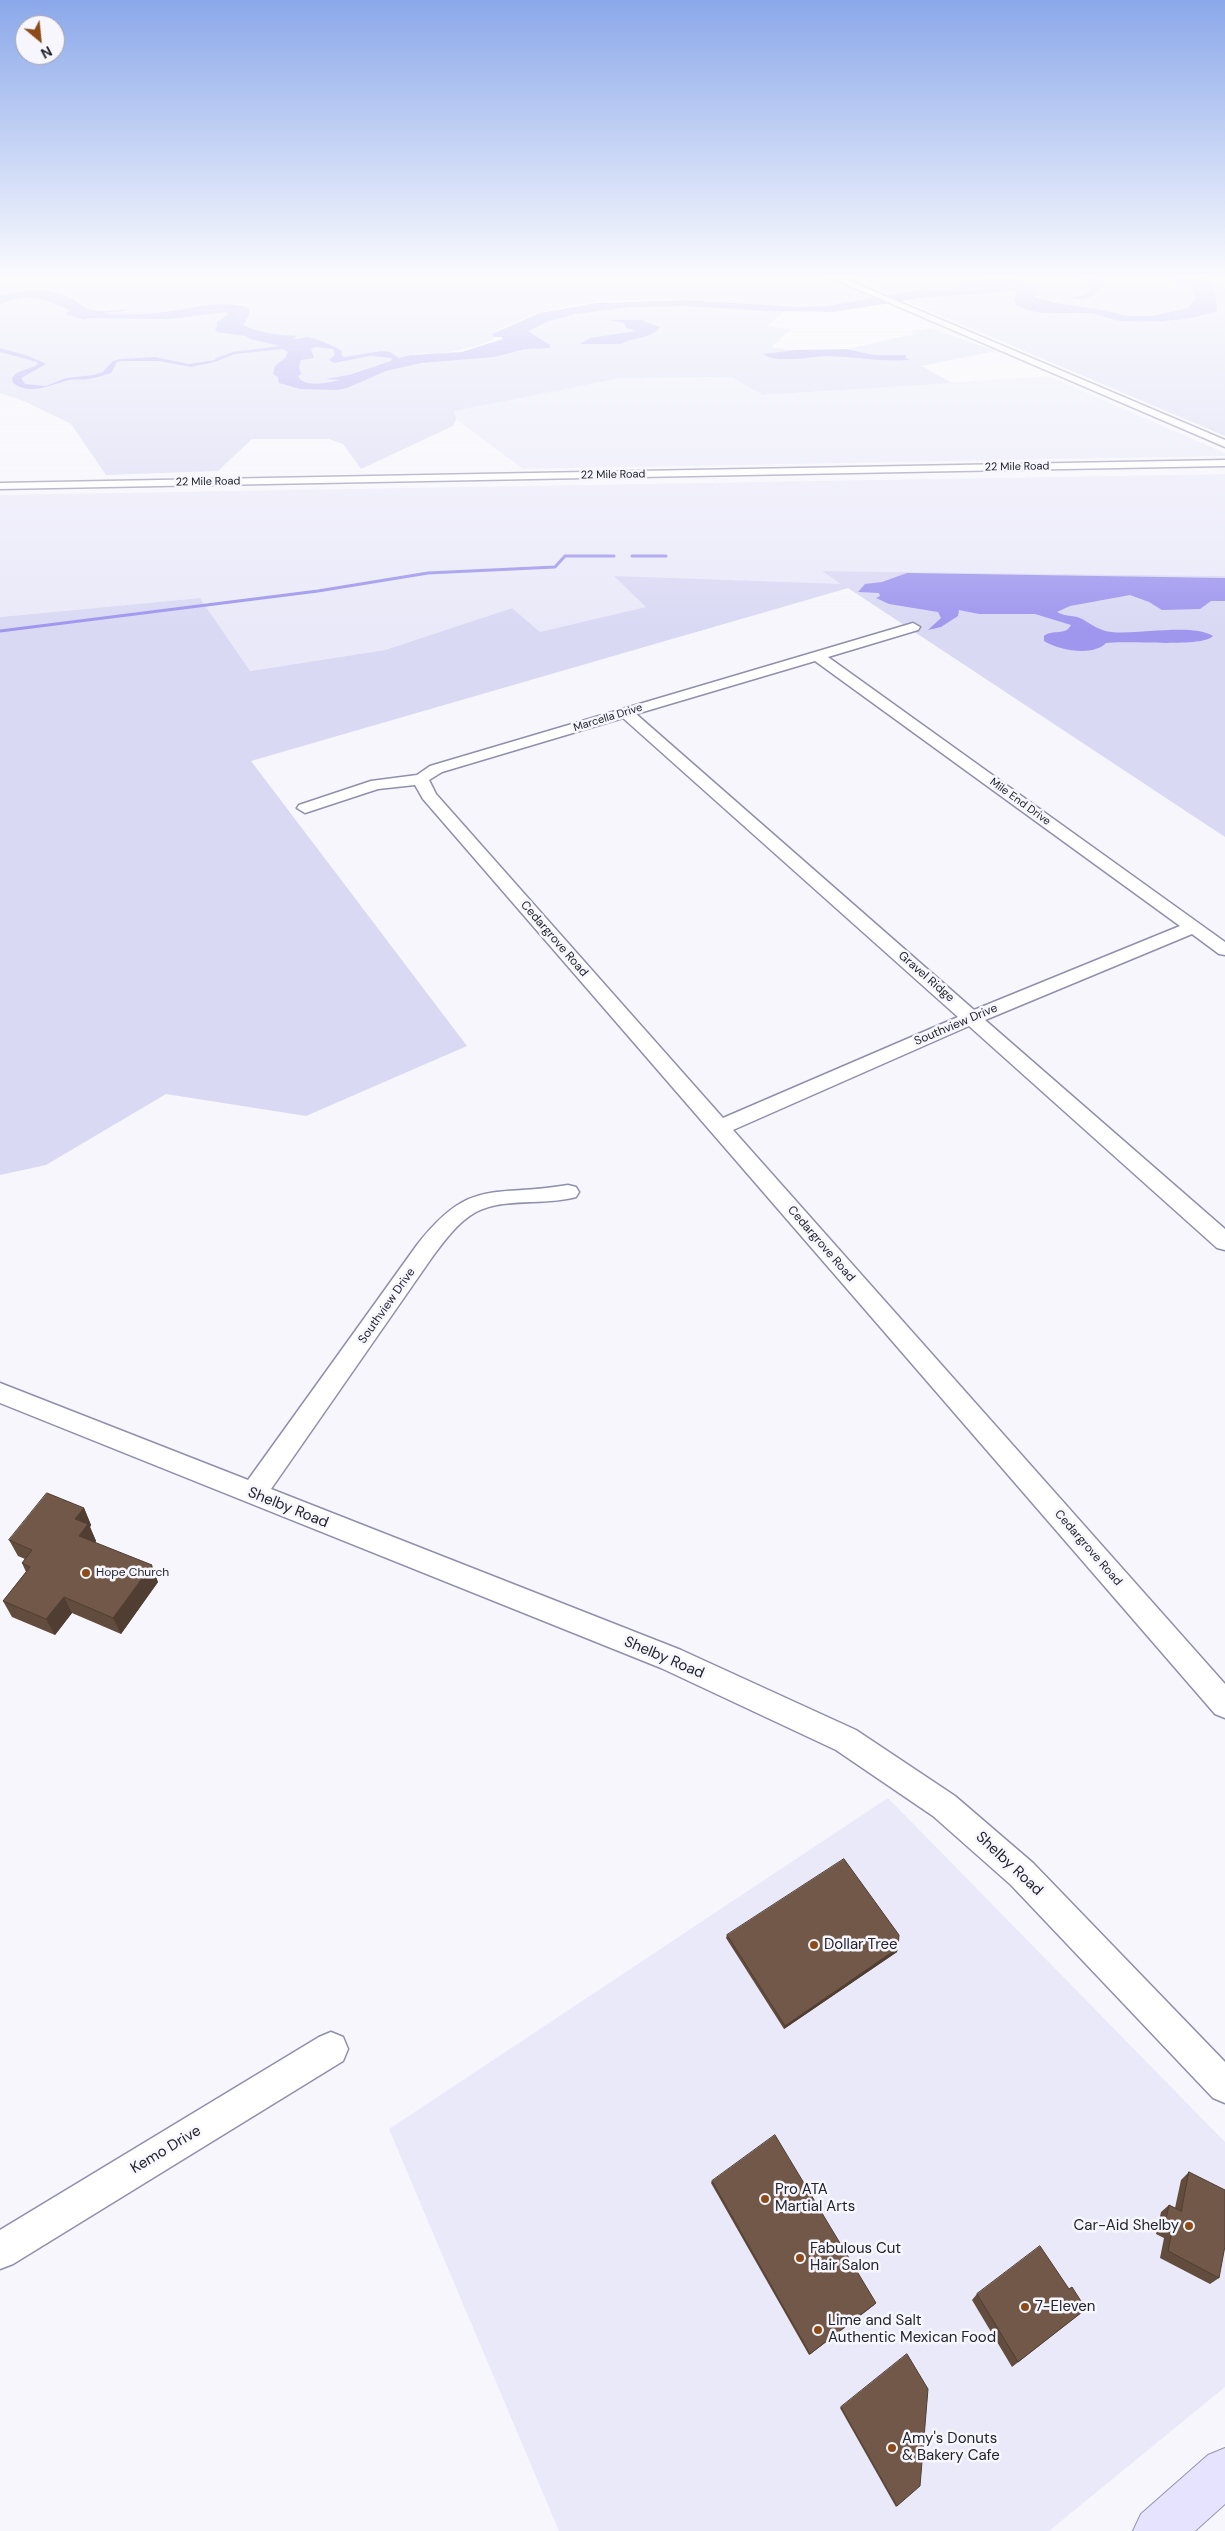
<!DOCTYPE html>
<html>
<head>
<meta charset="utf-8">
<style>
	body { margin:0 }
	#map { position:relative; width:1225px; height:2531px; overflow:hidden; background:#f6f6fc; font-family:"DM Sans",sans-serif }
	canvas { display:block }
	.north { position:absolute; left:15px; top:15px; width:50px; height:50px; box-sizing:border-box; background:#f6f6fc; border:1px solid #a2a2aa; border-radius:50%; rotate:152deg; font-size:14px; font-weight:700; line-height:20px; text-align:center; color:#23232e }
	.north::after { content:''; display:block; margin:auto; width:18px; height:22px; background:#8d4b1a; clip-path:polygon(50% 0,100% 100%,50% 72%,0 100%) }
</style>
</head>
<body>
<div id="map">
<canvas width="1225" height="2531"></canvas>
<div class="north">N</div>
</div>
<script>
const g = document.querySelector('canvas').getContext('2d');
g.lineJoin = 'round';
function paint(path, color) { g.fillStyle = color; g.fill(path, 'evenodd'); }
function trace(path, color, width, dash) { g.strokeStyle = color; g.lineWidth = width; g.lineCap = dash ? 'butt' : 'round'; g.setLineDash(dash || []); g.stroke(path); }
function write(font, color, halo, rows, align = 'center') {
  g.font = font + ' "DM Sans",sans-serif'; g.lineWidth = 5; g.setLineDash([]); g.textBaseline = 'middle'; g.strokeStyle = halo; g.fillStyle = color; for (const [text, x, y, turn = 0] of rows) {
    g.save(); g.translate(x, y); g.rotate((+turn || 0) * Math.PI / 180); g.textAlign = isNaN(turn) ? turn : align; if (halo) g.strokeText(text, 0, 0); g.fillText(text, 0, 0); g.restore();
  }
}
const built = new Path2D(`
	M1048 376 1225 453V456L523 469 446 412 621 378 731 377 763 395Z
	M1225 474V576L824 571 848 588 578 666 512 608 385 650 250 671 200 598 0 617V495Z
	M888 1798 1225 2142V2387L1049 2531H559L389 2129Z`);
const green = new Path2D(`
	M0 276H823L873 297C822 315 763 304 710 301 652 297 589 298 533 315 521 319 509 325 498 330L493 340C476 347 460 350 443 353 430 355 415 350 405 359L483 350 540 319 602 305 688 303 787 309 768 326 791 329 772 347C787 349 806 354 822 353 853 350 882 339 913 335L912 331 931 328 996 351 922 366 952 383 763 395 731 377 621 378 454 411 456 420 453 426 361 469 343 444 329 439H252L218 471 106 475 71 424 26 402 0 393Z
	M847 276H1225V436Z
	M822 571 1225 576V837L848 588 251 761 467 1046 306 1116 166 1094 46 1165 0 1175V617L200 598 250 671 385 650 512 608 540 632 646 607 614 576 841 584Z`);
const water = new Path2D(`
	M988 276H1016L1010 280 1026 284 1024 287 1036 288 1037 290 1034 297 1056 303 1103 310 1126 316H1153L1188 308 1195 299 1194 290 1162 276C1192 276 1217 272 1217 311 1186 321 1155 323 1122 321 1110 320 1100 314 1088 313 1063 312 1039 317 1016 305L1014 298 1018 293 1011 291 920 298 834 312 769 311 686 306 630 307 575 314 549 321 528 331 550 345V348L526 349 494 357 421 363 386 371 347 388 337 390 300 389 279 383 278 377 273 374 275 366 285 358 288 352 283 349 235 354 214 362 191 367 159 361H122L117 362 111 373C103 375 96 378 88 379 82 380 75 379 69 380 49 385 32 396 13 383L12 378C18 369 30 370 38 364L37 362 0 352V348L29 356 46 364 21 378 25 384 46 386 66 378 94 375 103 372 113 361 120 359 155 357 189 364 215 360 216 358 233 352 280 346 250 339 246 336 217 332 215 328 217 327V322L229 314 226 312 169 319 88 318 85 320 66 314 70 310C43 299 30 292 0 304V295C21 291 48 287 69 297 77 301 83 308 92 310 105 313 119 310 131 309L123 311 100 313 107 314C124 314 141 315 158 313 189 310 218 298 249 308V315L243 325C260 333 278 335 297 336L293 339C298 339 302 338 306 337 313 337 334 346 341 350L342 356 345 357 381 351 390 352 399 358 411 355 462 352 503 339 502 337H494L492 334 540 313 596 303 688 300 798 307 827 306 905 292 928 289 949 290ZM315 347 333 349 335 355 329 360 334 363 370 356 392 358 391 361 349 375 325 379 341 380C329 382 304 389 298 376L301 374 299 367 301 360 314 358 311 349Z
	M1078 276H1093L1102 287C1095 297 1084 301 1071 298L1084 294 1091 288 1085 278Z
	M609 320H640L660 327C651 340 634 336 621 344H580L590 338 636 331 626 328 624 323Z
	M846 349 874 355H906V358L910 360C882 362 856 357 828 356 816 356 805 359 793 359 784 359 770 360 763 354L796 350Z
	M907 573 1225 578V601H1211L1200 609 1162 610 1149 602 1130 595 1070 606 1057 612C1065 617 1077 615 1084 620 1092 625 1100 631 1112 632 1139 635 1191 623 1213 636 1202 648 1127 640 1106 643 1093 657 1058 650 1044 641V636C1052 629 1066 636 1071 625L1035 614H979L959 610 958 616 941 627 928 630 941 618 938 612 889 604 876 598 880 596 879 593 858 592 865 584 882 582Z`);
const stream = new Path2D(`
	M632 556H666
	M0 631 318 591 428 573 555 567 565 556H614`);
const minor = new Path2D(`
	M827 276H838L1225 440V447Z
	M1225 460V466L0 489V483Z
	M913 623 920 627 918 630 828 657 1225 942V955L1219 954 1192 934 985 1020 1225 1229V1250L1217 1248 969 1026 733 1130 1225 1684V1718L1215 1714 423 799 415 785 378 789 305 813 297 808 299 805 371 781 417 775 430 766ZM815 661 1180 926 974 1010 636 714ZM623 718 958 1017 723 1118 436 794 429 780 442 772Z
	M568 1185 576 1187 579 1192 576 1197C544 1206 505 1197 476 1212 458 1222 445 1240 433 1256L271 1489 681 1650 856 1730 955 1796 1033 1863 1225 2062V2103L1213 2098 1011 1885 933 1816 836 1750 661 1668 0 1403V1383L248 1480 417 1245C471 1176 493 1198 568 1185Z
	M331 2032 343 2037 348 2049 343 2061 13 2264 0 2269V2230L319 2037Z`);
const major = new Path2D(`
	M1225 2448V2504L1195 2531H1133L1141 2514 1208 2455Z`);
const wall = new Path2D(`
	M84 1508 91 1525 90 1527 96 1541 95 1542 158 1582 121 1634 72 1613 55 1635 12 1617 3 1601 26 1572 22 1563 25 1559 18 1556 9 1540Z
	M727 1935 897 1952 784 2029 726 1938Z
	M1189 2172 1219 2278 1210 2284 1160 2258 1164 2238 1156 2234 1161 2212 1169 2205 1175 2208 1181 2180Z
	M712 2181 874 2305 809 2355 711 2183Z
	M977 2294 1086 2309 1012 2367 972 2300Z
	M841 2407 897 2506 896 2507 840 2408Z`);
const shadedWall = new Path2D(`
	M84 1508 91 1525 90 1527 96 1541 87 1553 79 1536 75 1519Z
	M152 1565 158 1582 121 1634 113 1618Z
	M64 1597 72 1613 55 1635 46 1619Z
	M898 1948 897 1952 784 2029 785 2026Z
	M876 2303 874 2305 809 2355 810 2354Z`);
const building = new Path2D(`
	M47 1493 84 1508 75 1519 88 1524 79 1536 152 1565 113 1618 64 1597 46 1619 3 1601 30 1567 22 1563 32 1550 9 1540Z
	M844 1859 899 1935 898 1948 785 2026 727 1935Z
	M775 2135 876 2303 810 2354 712 2181Z
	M1189 2172 1225 2190V2246L1219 2278 1168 2251 1172 2231 1164 2227 1169 2205 1181 2211Z
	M1040 2246 1069 2289 1072 2287 1086 2309 1018 2362 977 2294Z
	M907 2354 928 2389 920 2486 897 2506 841 2407Z`);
const markers = [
	[86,1573,5,"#8d4b1a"],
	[814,1945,5,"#8d4b1a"],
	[765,2199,5,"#8d4b1a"],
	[1189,2226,5,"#8d4b1a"],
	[800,2258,5,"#8d4b1a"],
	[1025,2307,5,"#8d4b1a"],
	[818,2330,5,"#8d4b1a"],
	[892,2448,5,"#8d4b1a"]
];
const farStreetnames = [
	["22 Mile Road",1017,467,-1],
	["22 Mile Road",613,475,-1],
	["22 Mile Road",208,482,-1],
	["Marcella Drive",608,718,-17],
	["Mile End Drive",1020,802,36]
];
const streetNames = [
	["Cedargrove Road",554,939,49],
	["Gravel Ridge",926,977,41],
	["Southview Drive",956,1025,-23],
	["Cedargrove Road",821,1244,49],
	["Southview Drive",387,1306,-55],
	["Cedargrove Road",1088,1548,49]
];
const poiNames = [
	["Hope Church",96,1573]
];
const nearStreetnames = [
	["Shelby Road",288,1508,22],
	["Shelby Road",664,1658,23],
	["Shelby Road",1009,1864,43],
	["Kemo Drive",166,2150,-31]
];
const nearPoinames = [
	["Dollar Tree",824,1945],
	["Pro ATA",775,2190],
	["Martial Arts",775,2207],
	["Car-Aid Shelby",1179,2226,"right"],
	["Fabulous Cut",810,2249],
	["Hair Salon",810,2266],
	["7-Eleven",1035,2307],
	["Lime and Salt",828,2321],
	["Authentic Mexican Food",828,2338],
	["Amy's Donuts",902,2439],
	["& Bakery Cafe",902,2456]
];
paint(built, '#eae9f9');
paint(green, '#dad9f4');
paint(water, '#9f97ee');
trace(stream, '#9f97ee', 3);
trace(minor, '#908fac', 3);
trace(major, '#9594b3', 2);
paint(minor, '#fff');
paint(major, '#e5e3fd');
paint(wall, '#624c3e');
paint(shadedWall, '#503e32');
paint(building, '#725848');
trace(building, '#503e32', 1);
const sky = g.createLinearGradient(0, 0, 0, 630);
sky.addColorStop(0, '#8ba8ea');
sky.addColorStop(0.44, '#fbfbfe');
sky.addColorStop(1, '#fbfbfe00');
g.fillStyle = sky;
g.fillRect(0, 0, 1225, 630);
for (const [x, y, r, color] of markers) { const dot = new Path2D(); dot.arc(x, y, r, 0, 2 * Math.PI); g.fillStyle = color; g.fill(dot); trace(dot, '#f6f6fc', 2); }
write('11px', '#23232e', '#f6f6fc', farStreetnames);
write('12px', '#23232e', '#f6f6fc', streetNames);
write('12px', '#23232e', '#f6f6fc', poiNames, 'left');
write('15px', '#23232e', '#f6f6fc', nearStreetnames);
write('15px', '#23232e', '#f6f6fc', nearPoinames, 'left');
</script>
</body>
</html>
